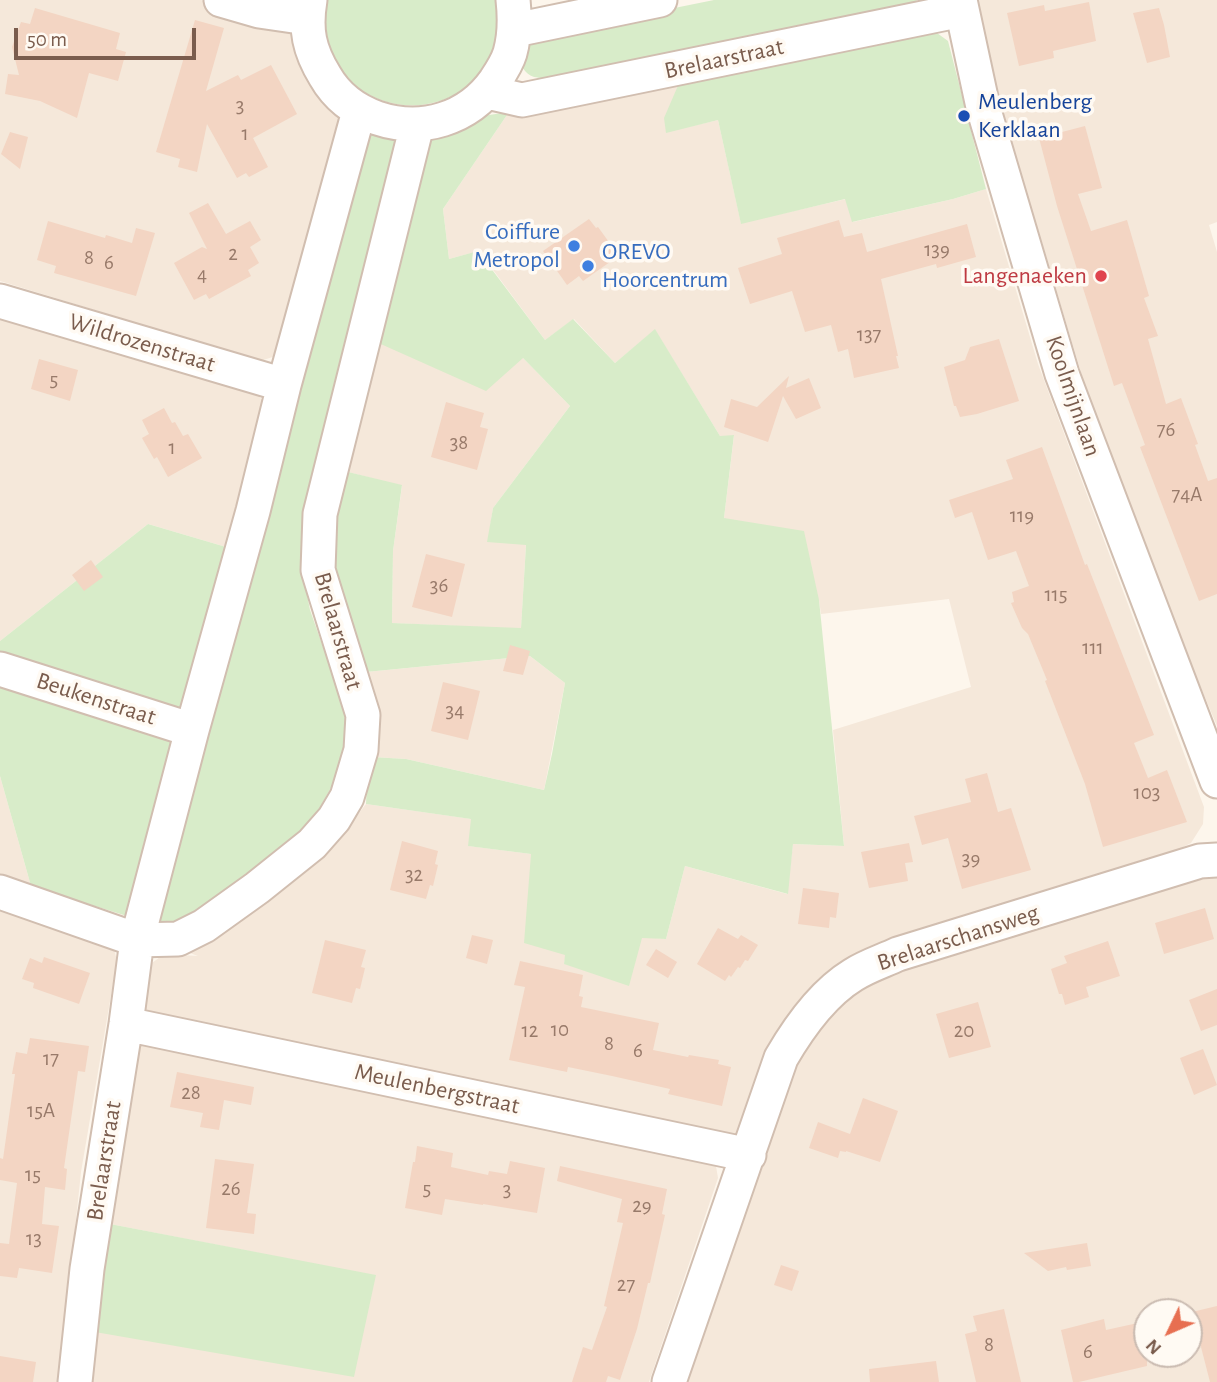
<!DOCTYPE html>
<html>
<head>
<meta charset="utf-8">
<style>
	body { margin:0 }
	#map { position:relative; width:1217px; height:1382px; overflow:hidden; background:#fdf6ec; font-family:"Alegreya Sans",sans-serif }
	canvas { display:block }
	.north { position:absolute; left:1133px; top:1298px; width:70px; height:70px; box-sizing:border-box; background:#fffaf3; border:2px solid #cabbb1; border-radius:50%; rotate:226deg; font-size:19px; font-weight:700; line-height:28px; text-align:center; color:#7a5c4d }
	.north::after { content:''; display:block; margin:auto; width:24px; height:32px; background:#e76f51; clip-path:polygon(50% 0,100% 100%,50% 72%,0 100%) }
	.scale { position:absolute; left:14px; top:28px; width:182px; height:32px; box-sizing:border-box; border:4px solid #7a5c4d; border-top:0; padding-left:9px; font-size:21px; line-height:24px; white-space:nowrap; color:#7a5c4d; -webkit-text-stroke:5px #fffaf3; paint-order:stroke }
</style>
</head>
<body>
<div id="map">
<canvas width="1217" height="1382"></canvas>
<div class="north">N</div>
<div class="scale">50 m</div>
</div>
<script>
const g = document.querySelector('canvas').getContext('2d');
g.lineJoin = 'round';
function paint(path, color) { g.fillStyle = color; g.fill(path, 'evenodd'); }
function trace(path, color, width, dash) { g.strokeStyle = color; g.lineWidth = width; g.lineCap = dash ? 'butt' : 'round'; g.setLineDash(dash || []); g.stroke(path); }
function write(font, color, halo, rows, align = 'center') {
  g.font = font + ' "Alegreya Sans",sans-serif'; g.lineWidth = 7; g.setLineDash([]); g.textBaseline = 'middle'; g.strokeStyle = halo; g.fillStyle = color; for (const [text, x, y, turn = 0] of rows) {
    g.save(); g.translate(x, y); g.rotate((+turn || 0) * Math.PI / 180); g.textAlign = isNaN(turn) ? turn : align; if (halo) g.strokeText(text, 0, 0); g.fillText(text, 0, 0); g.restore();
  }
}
const residential = new Path2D(`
	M0 0H201L285 23 297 33 344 113 276 356 260 361 0 281Z
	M978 0H1217V222L1209 225 1217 252V726L1149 564 1089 399 1001 107Z
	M680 81 666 132 718 120 741 223 846 199 853 222 953 199 986 189 1038 364 1204 807 1203 824 1191 843 1165 856 862 956 743 1129 729 1138 141 1014 148 966 164 954 198 956 190 953 287 886 349 826 366 804 472 819 469 846 531 854 566 955 564 964 642 937 666 939 685 866 787 894 793 844 844 846 833 730 971 687 949 599 821 614 819 600 724 518 734 436H720L655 330 615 363 574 319 545 340 479 251 449 259 443 209 509 112Z
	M0 311 253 389 263 401V419L226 547 148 524 0 641Z
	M374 341 523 358 570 406 493 508 488 541 526 544 521 629 392 623 393 551 402 486 344 471Z
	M530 656 565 683 544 790 406 759 372 757 366 672Z
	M0 776 31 886 0 875Z
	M1217 871V1382H680L792 1063 839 1001 903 963ZM1147 1312H1189V1354H1147Z
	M0 903 113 946 117 960 81 1172 59 1382H0Z
	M138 1035 705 1153 716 1166 718 1178 649 1382H90L95 1332 376 1276 110 1224Z`);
const green = new Path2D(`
	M325 0H501C500 15 501 35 496 48 466 124 358 125 329 48 323 32 324 17 325 0Z
	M714 0H917L914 3 544 78C528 78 525 72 518 60L531 37Z
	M918 30 937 33 948 41 986 189 953 199 852 222 845 199 741 224 718 120 666 133 664 118 680 81Z
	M509 112 443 209 449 259 478 251 545 340 573 319 615 363 655 329 720 436 734 435 724 518 804 531 819 600 844 846 793 844 788 894 685 866 666 939 642 938 629 986 564 964 565 955 524 943 531 854 468 846 471 819 366 804 367 778 372 757 406 759 544 790 552 754 565 683 530 656 366 672 333 575V522L344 471 402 485 393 551 392 623 521 628 526 545 487 542 493 508 570 406 523 358 486 391 374 341 423 153 432 136 476 117Z
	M368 130 401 134 316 486 302 532 304 579 310 610 323 647 344 699 350 732 333 784 318 811 296 839 186 921 146 922 31 886 0 776V641L148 524 226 547 258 560 286 430Z
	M110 1224 376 1275 354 1377 95 1332Z`);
const building = new Path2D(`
	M1089 2 1096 41 1053 51 1054 58 1019 66 1007 13 1044 5 1045 11Z
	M35 8 120 33 116 49 126 52 118 81 89 73 77 118 40 101 5 94 8 74 19 75 12 47 21 22 30 24Z
	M1159 8 1164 25 1170 57 1147 63 1133 13Z
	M195 20 224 28 206 91 238 75 241 80 271 65 297 114 253 138 268 167 249 177 246 173 237 178 207 124 197 172 178 167 180 159 156 152Z
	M1085 126 1102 188 1078 194 1091 231 1127 220 1149 296 1144 298 1158 336 1148 339 1166 404 1181 398 1198 444 1195 445 1208 481 1217 478V594L1199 601 1140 447 1145 445 1122 383 1114 386 1057 206 1039 138Z
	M10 132 28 137 20 169 1 154Z
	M208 203 226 234 250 221 261 240 250 247 259 263 248 270 251 276 209 299 206 294 194 300 174 263 202 247 207 249 189 213Z
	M589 219 596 228 598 227 614 249 612 250 617 257 583 281 579 276 567 285 543 251Z
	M839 220 844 237 862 233 867 252 967 224 976 257 937 268 936 264 881 279 898 356H896L899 368 854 378 848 349 838 352 831 325 805 332 792 291 750 304 738 268 782 254 777 238Z
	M48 221 105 238 106 235 132 243 136 228 155 233 136 296 54 273 56 266 37 260Z
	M999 339 1019 401 977 414 960 417 956 406H954L944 367 965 360 970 347Z
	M39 359 78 370 70 401 31 389Z
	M789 376 786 388 809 378 821 408 796 419 783 396 768 442 724 427 731 399 757 407Z
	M446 402 484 413 480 427 488 429 477 470 431 457Z
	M164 408 172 423 175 422 183 436 188 434 202 458 168 477 157 457 154 459 142 438 149 434 142 420Z
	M1042 447 1085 565 1087 564 1154 735 1134 743 1148 778 1167 770 1187 822 1103 847 1085 784 1045 681 1047 680 1028 634 1022 628 1011 603 1014 602 1012 592 1029 586 1016 551 988 560 972 512 955 518 949 500 1013 479 1006 460Z
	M426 554 465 564 452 617 412 607Z
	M91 560 103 577 84 591 72 575Z
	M510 645 530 651 523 675 503 671Z
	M443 682 480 691 468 740 431 731Z
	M987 773 998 812 1011 808 1031 870 962 889 948 838 922 845 914 816 971 802 965 779Z
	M402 841 438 851 435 864 438 865 433 886 430 885 426 899 390 890Z
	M909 843 913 862 905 863 908 881 869 888 861 852Z
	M803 888 839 893 836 918 830 917 829 928 798 924Z
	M1205 908 1214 939 1164 954 1155 923Z
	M718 928 738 939 741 935 758 945 748 961 745 960 740 968 738 967 731 977 729 975 725 981 697 964Z
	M472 935 493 940 487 964 466 958Z
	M325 940 366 950 361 967 365 968 360 989 356 988 352 1003 312 993Z
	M1108 941 1120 976 1086 987 1089 997 1065 1005 1062 994H1059L1051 969 1067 963 1064 956Z
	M656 949 677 962 668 978 646 965Z
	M44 957 90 973 79 1004 33 988 34 983 22 979 30 958 42 963Z
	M520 961 583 975 579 996 583 997 581 1007 659 1023 653 1050 688 1057 689 1055 719 1060 718 1064 731 1067 722 1106 668 1094 670 1089 612 1076 568 1067 567 1072 509 1060 525 987 514 985Z
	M1217 989V1025L1201 1031 1189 1000Z
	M978 1002 991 1047 949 1058 936 1014Z
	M30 1038 89 1046 85 1072 78 1071 64 1168 67 1169 65 1190 45 1187 42 1224 59 1226 52 1273 19 1268 17 1278 0 1276V1243L9 1244 17 1183 0 1180V1158L3 1159 15 1074H12L16 1052 27 1054Z
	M1203 1049 1217 1085 1194 1095 1180 1058Z
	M177 1072 254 1087 251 1105 224 1100 219 1130 200 1127 203 1113 170 1107Z
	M863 1098 898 1111 880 1162 846 1151V1152L840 1151 838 1158 809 1148 818 1122 850 1134Z
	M417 1146 453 1153 451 1167 488 1175 489 1171 507 1174 510 1161 545 1168 537 1213 483 1204V1205L445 1199 442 1215 405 1208 413 1162H415Z
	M215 1159 254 1164 247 1213 256 1214 254 1234 206 1228Z
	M560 1166 667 1189 662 1214 665 1215 650 1283H648L637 1329 620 1380 608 1376 606 1382H572L583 1347 592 1350 607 1307 604 1306 623 1223 617 1222 622 1199 557 1181Z
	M1087 1243 1091 1266 1067 1270 1066 1267 1048 1271 1024 1253Z
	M781 1265 799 1271 792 1291 774 1285Z
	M1217 1306V1382H1210L1192 1312Z
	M1004 1309 1021 1382H976L965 1334 977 1331 973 1316Z
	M1104 1319 1106 1330 1147 1321V1366L1079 1382H1073L1061 1330Z
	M0 1356 36 1362 33 1382H0Z
	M936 1361 939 1382H870L869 1369Z`);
const minor = new Path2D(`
	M221 0 259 11 307 18
	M310 0C305 30 309 50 325 76 337 97 354 110 377 118 422 133 468 119 495 81 501 72 507 63 510 53 515 35 515 18 513 0
	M960 0 983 107 1062 374 1217 781
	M515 30 660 0
	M487 92 522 100 962 10
	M0 301 284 385
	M0 669 192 730
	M0 892 137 940 178 939 204 926 257 888 312 844 334 819 347 797 361 750 363 715 318 570 320 514 417 125
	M126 1024 749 1155
	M75 1382 87 1269 126 1024 137 940 192 730 253 511 284 385 359 111
	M669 1382 781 1058C799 1027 822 994 853 975 867 966 883 961 898 954L1200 861 1217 860`);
const markers = [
	[964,116,7,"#1a4fb4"],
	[574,246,7,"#3f7fe0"],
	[588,266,7,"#3f7fe0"],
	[1101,276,7,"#e0444e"]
];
const numberNames = [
	["3",240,106],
	["1",245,134],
	["139",937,250],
	["2",233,254],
	["8",89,258],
	["6",109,263],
	["4",202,275],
	["137",869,335],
	["5",54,380],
	["76",1166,430],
	["38",459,443],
	["1",172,448],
	["74A",1187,495],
	["119",1022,516],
	["36",439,586],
	["115",1056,595],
	["111",1093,648],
	["34",455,711],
	["103",1147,793],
	["39",971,859],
	["32",414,875],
	["10",560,1030],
	["12",530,1031],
	["20",964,1031],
	["8",609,1044],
	["6",638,1051],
	["17",51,1059],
	["28",191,1093],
	["15A",41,1111],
	["15",33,1175],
	["26",231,1189],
	["5",427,1189],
	["3",507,1190],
	["29",642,1206],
	["13",34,1239],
	["27",626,1285],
	["8",989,1345],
	["6",1088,1352]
];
const streetNames = [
	["Brelaarstraat",724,59,-12],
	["Wildrozenstraat",142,343,17],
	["Koolmijnlaan",1073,396,71],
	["Brelaarstraat",338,631,74],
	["Beukenstraat",96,699,18],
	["Brelaarschansweg",958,938,-18],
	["Meulenbergstraat",437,1089,12],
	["Brelaarstraat",104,1161,-81]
];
const transitNames = [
	["Meulenberg",978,102],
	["Kerklaan",978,130]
];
const shopNames = [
	["Coiffure",560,232],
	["Metropol",560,260],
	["OREVO",602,252,"left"],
	["Hoorcentrum",602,280,"left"]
];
const healthNames = [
	["Langenaeken",1087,276]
];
paint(residential, '#f5e8da');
paint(green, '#d8ecc9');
paint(building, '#f3d5c3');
trace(minor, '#d1beb0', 37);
trace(minor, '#fff', 33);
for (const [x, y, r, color] of markers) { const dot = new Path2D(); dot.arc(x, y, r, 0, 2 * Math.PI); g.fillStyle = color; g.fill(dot); trace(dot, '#fffaf3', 2.5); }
write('21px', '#987a6a', null, numberNames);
write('24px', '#7a5c4d', '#fffaf3', streetNames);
write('24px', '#164399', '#fffaf3', transitNames, 'left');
write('24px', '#366cbe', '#fffaf3', shopNames, 'right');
write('24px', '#be3a42', '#fffaf3', healthNames, 'right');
</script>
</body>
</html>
